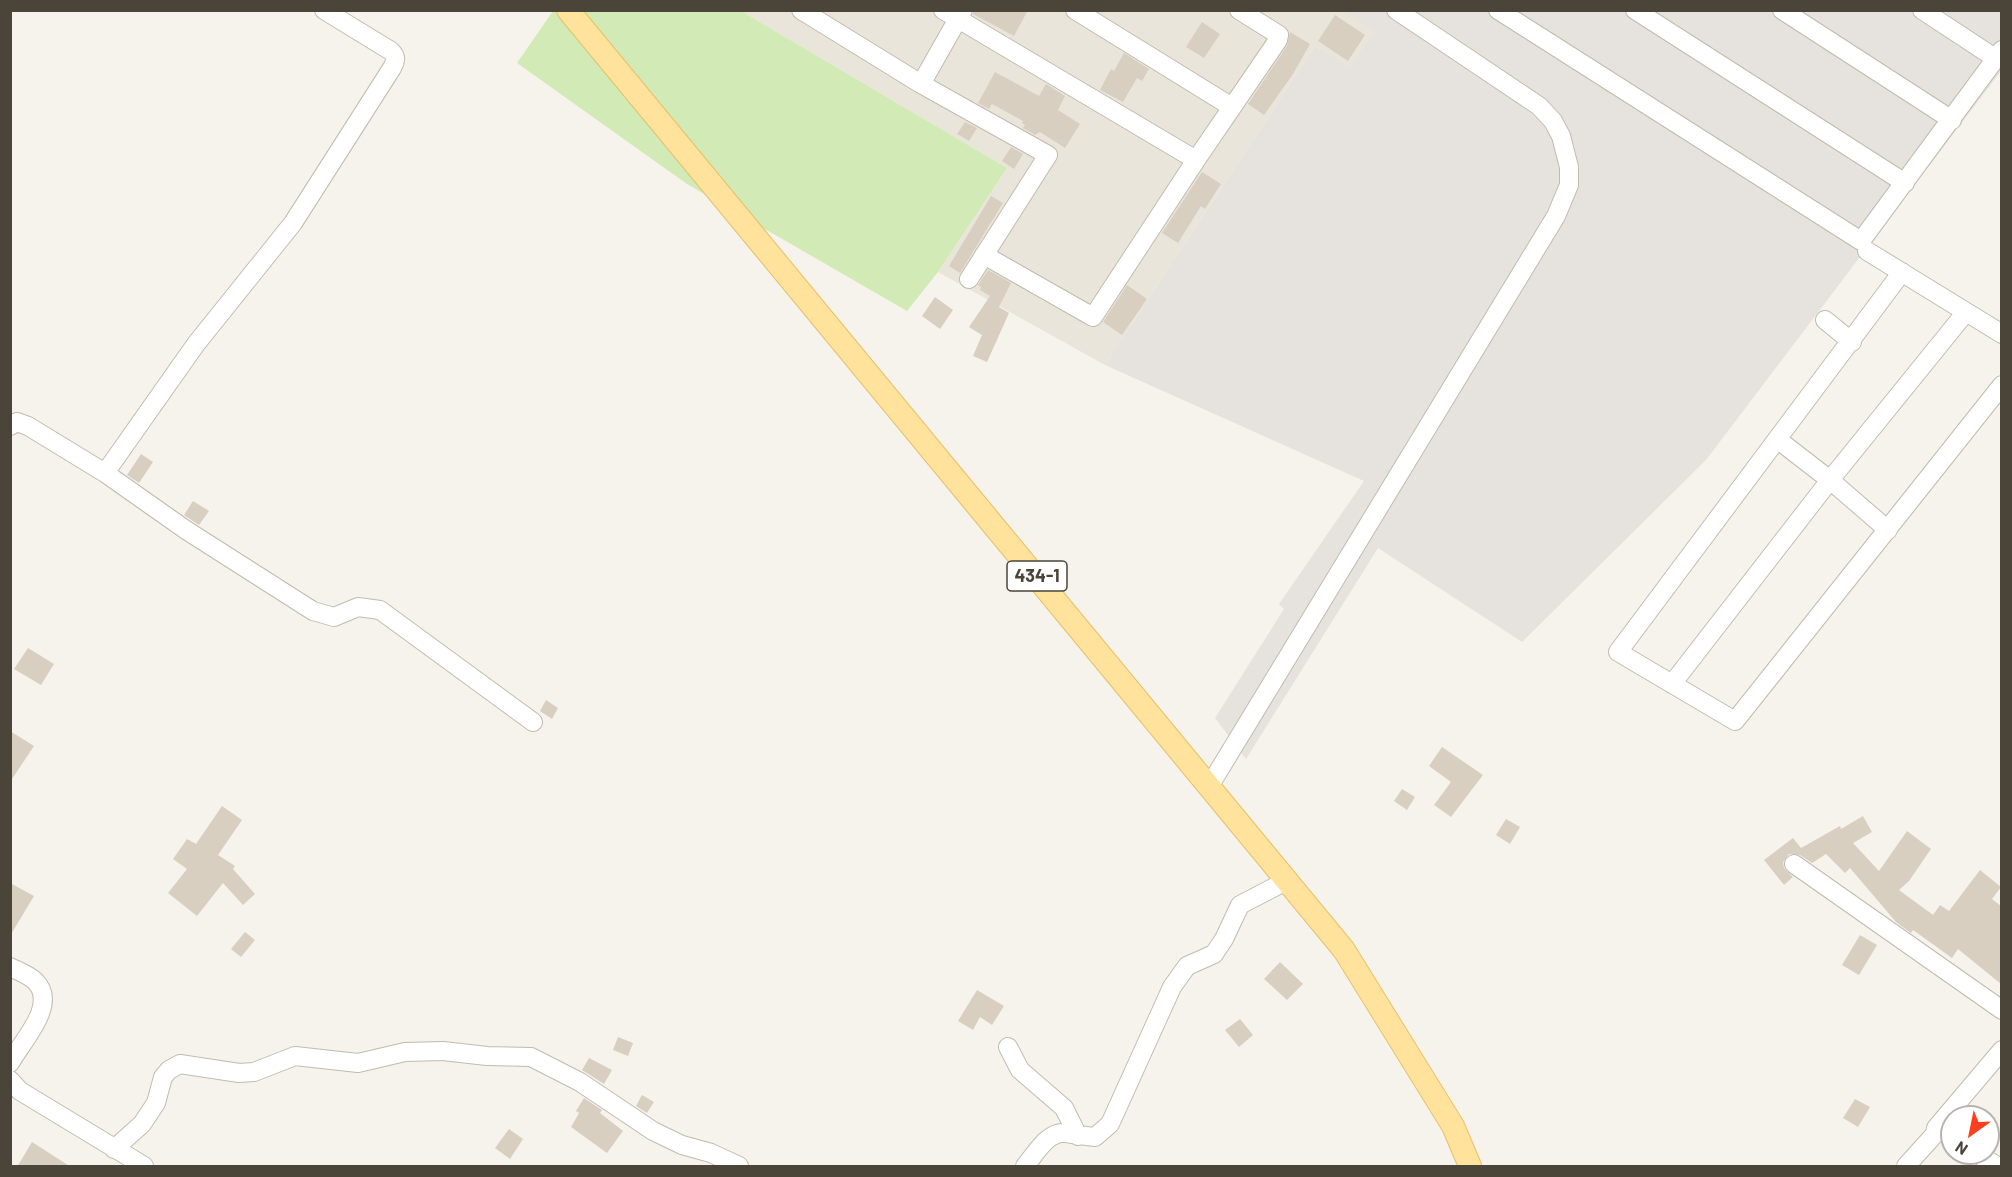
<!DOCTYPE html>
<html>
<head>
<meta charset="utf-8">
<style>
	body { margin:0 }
	#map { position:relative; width:2012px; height:1177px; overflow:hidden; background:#f6f3ec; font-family:Barlow,sans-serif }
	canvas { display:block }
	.frame { position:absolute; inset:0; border:12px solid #4b4439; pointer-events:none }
	.north { position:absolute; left:1940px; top:1105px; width:60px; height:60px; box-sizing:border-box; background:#fff; border:2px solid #b7b4b0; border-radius:50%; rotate:213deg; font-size:16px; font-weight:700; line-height:24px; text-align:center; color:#4b4439 }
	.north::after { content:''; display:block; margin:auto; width:21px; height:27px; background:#fc3f1d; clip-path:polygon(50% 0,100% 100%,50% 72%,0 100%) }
</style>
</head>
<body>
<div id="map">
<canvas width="2012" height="1177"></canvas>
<div class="frame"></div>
<div class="north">N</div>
</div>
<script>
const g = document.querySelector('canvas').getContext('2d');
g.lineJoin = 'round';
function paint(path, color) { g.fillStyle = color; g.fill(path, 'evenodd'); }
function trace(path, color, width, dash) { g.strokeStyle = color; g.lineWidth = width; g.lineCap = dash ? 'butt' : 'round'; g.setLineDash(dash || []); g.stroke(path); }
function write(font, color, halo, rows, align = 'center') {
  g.font = font + ' Barlow,sans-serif'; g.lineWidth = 4.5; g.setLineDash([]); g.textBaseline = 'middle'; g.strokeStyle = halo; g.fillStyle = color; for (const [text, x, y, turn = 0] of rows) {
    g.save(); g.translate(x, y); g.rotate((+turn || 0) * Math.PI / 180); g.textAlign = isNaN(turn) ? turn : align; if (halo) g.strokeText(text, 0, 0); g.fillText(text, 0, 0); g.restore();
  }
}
const residential = new Path2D(`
	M1344 10 1377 31 1349 68 1315 46 1105 365 938 272 1007 168 741 11Z`);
const industrial = new Path2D(`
	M1344 11H2001V71L1706 460 1522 642 1378 548 1246 759 1215 718 1284 609 1279 604 1364 481 1105 365 1315 46 1349 67 1376 32Z`);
const green = new Path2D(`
	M553 11H741L1007 168 938 272 907 311 687 184 517 63Z`);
const building = new Path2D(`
	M974 10H1028L1014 36 973 14Z
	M1335 15 1365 35 1348 61 1318 41Z
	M1202 22 1220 34 1204 58 1186 47Z
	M1290 32 1310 44 1293 74 1264 115 1248 104 1287 46Z
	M1124 53 1149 69 1142 81 1137 78 1123 102 1100 90 1111 69 1114 71Z
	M995 72 1039 96 1046 84 1065 96 1058 110 1080 124 1065 148 1040 132 1035 135 1023 128 1025 125 1022 123 1023 121 992 104 989 109 978 103Z
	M965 122 977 128 969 141 957 134Z
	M1011 147 1023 154 1014 169 1002 161Z
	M1202 172 1221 184 1205 209 1201 206 1178 243 1162 233Z
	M991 196 1003 203 960 273 949 266Z
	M988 270 1011 283 999 307 1009 313 987 362 973 356 982 335 969 327 990 296 980 290 981 287 978 285Z
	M1127 285 1147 299 1122 335 1103 322Z
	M935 297 953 310 940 329 922 316Z
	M141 454 153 462 139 483 127 475Z
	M193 501 209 511 199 525 184 515Z
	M28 648 54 664 41 685 14 669Z
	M546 700 558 708 552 719 540 711Z
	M10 731 34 746 10 782Z
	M1442 747 1483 775 1451 817 1434 805 1451 782 1429 766Z
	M1402 789 1415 797 1407 810 1394 801Z
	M222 806 242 820 218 855 235 866 233 869 255 894 243 905 223 883 197 916 168 893 187 869 173 859 187 839 196 844Z
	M1863 816 1872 832 1853 843 1879 871 1907 831 1931 849 1909 881 1899 890 1933 915 1940 905 1949 911 1980 870 2001 887 1992 899 2001 906V984L1958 949 1952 958 1913 930 1911 933 1896 922 1850 868 1845 873 1826 854 1812 863 1800 855 1789 854 1783 862 1784 868 1793 877 1784 885 1764 860 1793 838 1801 848 1840 826 1841 829Z
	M1506 819 1520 827 1510 844 1496 835Z
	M10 883 34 896 10 936Z
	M245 932 255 940 241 957 231 949Z
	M1860 935 1877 945 1859 975 1842 965Z
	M1280 962 1303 984 1287 1000 1264 979Z
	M977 990 1004 1006 992 1025 980 1017 973 1030 958 1021Z
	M1240 1019 1253 1035 1239 1047 1225 1030Z
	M618 1037 633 1043 628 1056 613 1050Z
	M589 1058 612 1070 604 1084 582 1070Z
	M642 1095 654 1102 647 1113 636 1106Z
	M584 1098 602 1110 600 1113 623 1131 607 1153 571 1127 579 1113 576 1111Z
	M1855 1099 1870 1107 1858 1127 1843 1118Z
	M509 1129 523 1139 510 1159 495 1148Z
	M32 1142 71 1167H17Z`);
const minor = new Path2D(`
	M801 10 921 84 1048 155 969 279
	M943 10 1196 160
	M1075 10 1232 107
	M1498 10 1861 241 2002 50
	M1635 10 1905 183
	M1782 10 1952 120
	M1922 10 1995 58
	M921 84 963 10
	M1867 251 2002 334
	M984 255 1093 317 1196 160 1278 40 1279 35 1239 10
	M1902 272 1618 652 1735 721 2002 385
	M1825 320 1852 342
	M10 426 17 422 28 426 105 473 186 530 313 611 334 617 358 607 380 610 533 722
	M1777 439 1830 480 1888 530
	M105 473 196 344 293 223 392 68C396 60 397 57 391 51L324 10
	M1672 684 1830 480 1966 312
	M1210 785 1556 216 1569 185V167L1561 136 1553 121 1539 106 1396 10
	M1794 864 2002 1010
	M10 967C18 971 29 975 35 981 59 1004 22 1041 10 1063
	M1008 1047 1020 1070 1064 1108 1078 1136
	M10 1080 20 1091 144 1166
	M114 1149 142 1124 156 1103 163 1077 169 1070 180 1064 239 1073 254 1072 295 1056 358 1063 405 1052 443 1051 487 1056 531 1057 580 1082 653 1131 682 1145 711 1153 739 1166
	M1976 1153 1997 1166
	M1025 1166C1035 1155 1047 1131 1065 1133 1075 1134 1084 1136 1095 1137L1110 1124 1172 987 1187 966 1214 954 1224 939 1240 905 1288 880
	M1906 1166 1935 1134 1936 1128 2002 1050`);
const major = new Path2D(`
	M568 10 1344 950 1453 1126 1470 1166`);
const shields = [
	[1037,576,60]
];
const shieldNames = [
	["434-1",1037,576]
];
paint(residential, '#eae5da');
paint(industrial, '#e6e2dd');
paint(green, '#d2eab5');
paint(building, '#d8cfc1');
trace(minor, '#c2bbae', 20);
trace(major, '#e6c16a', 24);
trace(minor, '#fff', 18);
trace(major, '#ffe39c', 22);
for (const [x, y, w] of shields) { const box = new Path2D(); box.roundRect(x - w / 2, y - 15, w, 30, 4.5); g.fillStyle = '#fff'; g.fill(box); trace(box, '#4b4439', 1.5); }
write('bold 18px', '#4b4439', null, shieldNames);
</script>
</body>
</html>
